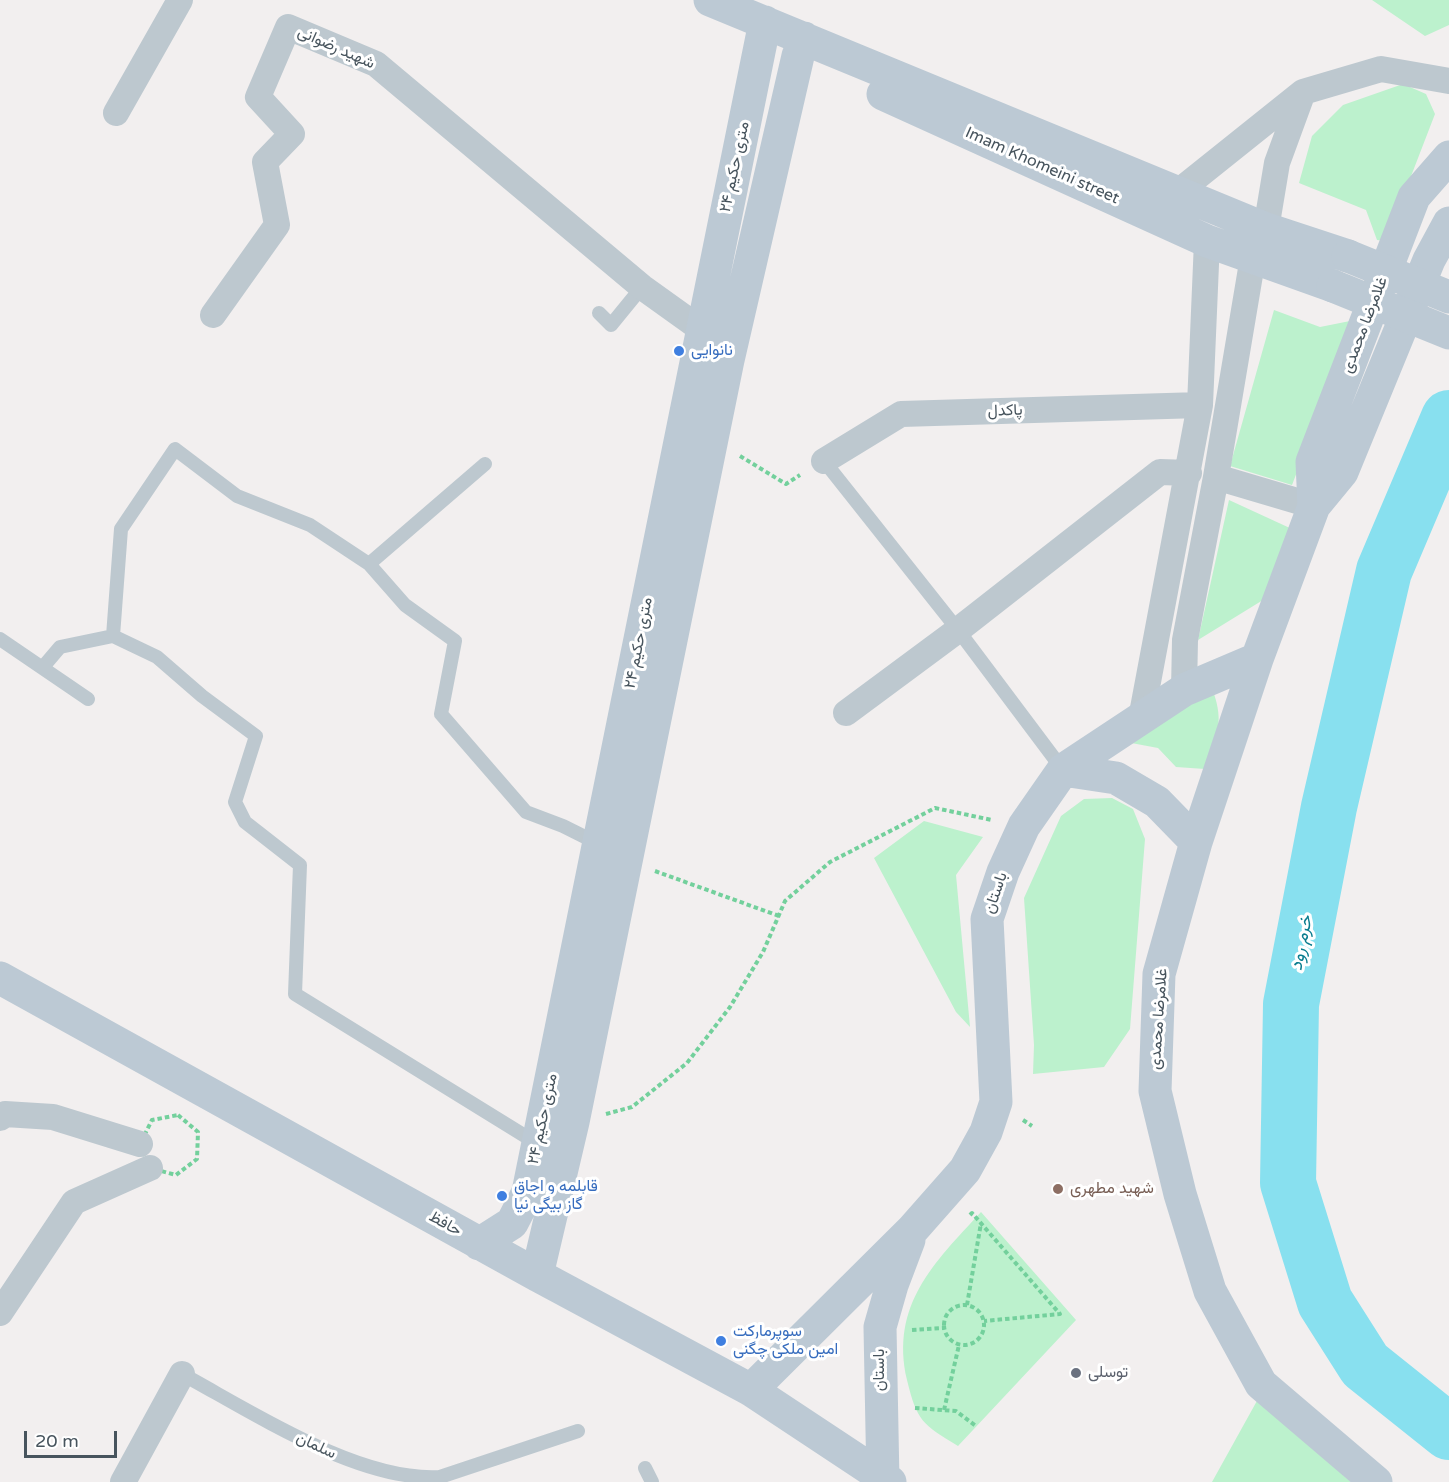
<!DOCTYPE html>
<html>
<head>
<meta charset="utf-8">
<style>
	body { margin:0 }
	#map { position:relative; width:1449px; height:1482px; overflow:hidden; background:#f2efef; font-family:"Varela Round",sans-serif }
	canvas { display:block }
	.scale { position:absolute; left:24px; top:1431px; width:93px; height:27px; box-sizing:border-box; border:3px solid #47545d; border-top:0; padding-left:8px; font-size:18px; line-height:21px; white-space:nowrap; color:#47545d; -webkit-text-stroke:4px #fff; paint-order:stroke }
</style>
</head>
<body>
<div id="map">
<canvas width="1449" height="1482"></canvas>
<div class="scale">20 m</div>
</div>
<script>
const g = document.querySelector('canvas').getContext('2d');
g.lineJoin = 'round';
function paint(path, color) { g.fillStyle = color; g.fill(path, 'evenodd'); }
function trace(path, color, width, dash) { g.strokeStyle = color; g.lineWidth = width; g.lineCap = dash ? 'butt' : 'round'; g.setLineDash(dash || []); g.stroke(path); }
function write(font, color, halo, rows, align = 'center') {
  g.font = font + ' "Varela Round",Vazirmatn,sans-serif'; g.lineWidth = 6; g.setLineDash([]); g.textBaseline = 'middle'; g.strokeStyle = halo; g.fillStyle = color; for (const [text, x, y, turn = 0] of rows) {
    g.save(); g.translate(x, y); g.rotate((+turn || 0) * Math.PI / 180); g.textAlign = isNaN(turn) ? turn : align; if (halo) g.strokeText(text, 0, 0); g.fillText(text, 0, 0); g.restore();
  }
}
const green = new Path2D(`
	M1372 0H1449V25L1425 36Z
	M1403 84 1426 94 1435 114 1386 241 1377 240 1366 210 1299 183 1312 136 1343 105Z
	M1274 310 1320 327 1355 320 1292 485 1230 466Z
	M1229 500 1292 529 1263 600 1198 640Z
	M1213 691C1225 724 1216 738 1205 769L1176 767 1158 748 1126 742Z
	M1112 798 1133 809 1145 839 1130 1029 1104 1067 1033 1074 1034 1045 1024 898 1061 816 1084 799Z
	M924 821 983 837 956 875 970 1027 956 1012 874 858Z
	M981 1212 1076 1320 958 1446C922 1424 917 1421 907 1380 890 1305 934 1263 981 1212Z
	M1258 1399 1351 1482H1212Z`);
const river = new Path2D(`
	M1449 418 1384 571 1329 807 1291 1004 1288 1183 1325 1302 1365 1365 1449 1432`);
const path = new Path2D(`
	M740 456 786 484 800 475
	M655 871 779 916
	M606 1114 632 1107 687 1063 730 1007 763 952 785 901 830 862 935 808 992 820
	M178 1115 198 1132 197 1159 176 1175 150 1168 140 1144 152 1120Z
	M1023 1120 1032 1126
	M970 1215 972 1213 1060 1314 984 1321
	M944 1325a20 20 0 1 1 40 0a20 20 0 1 1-40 0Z
	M967 1305 981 1223
	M912 1330 944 1328
	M915 1408 956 1411 976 1426
	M944 1410 959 1345`);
const lane = new Path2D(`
	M599 313 611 325 642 287
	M824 461 958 630 1063 770
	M369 564 485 464
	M113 636 121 529 175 449 237 496 310 525 369 564 405 605 455 641 441 714 526 812 563 826 599 844
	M0 639 88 699
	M43 667 60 647 113 636 157 657 202 696 256 736 235 802 245 822 300 865 295 994 538 1144
	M182 1374C252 1412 359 1482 440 1477L578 1431
	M645 1468 652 1482`);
const street = new Path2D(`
	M116 113 180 0
	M1178 192 1303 92 1381 69 1449 81
	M1266 229 1277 163 1303 92
	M213 315 277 225 265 162 292 134 258 97 288 27 376 64 642 287 702 330
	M824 461 901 414 1200 405
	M1216 477 1314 506
	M1184 690 1185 640 1216 477 1253 257
	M846 713 958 630 1160 472 1189 473
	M1141 719 1200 405 1207 241
	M0 1118 5 1114 53 1117 140 1144
	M0 1313 74 1202 150 1168
	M123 1482 182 1374`);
const secondary = new Path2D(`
	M710 0 1266 229 1348 256
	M883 94 1207 241 1333 286
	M1314 506 1312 462 1414 197 1449 157
	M1063 770 1116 778 1157 802 1196 842
	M0 978 537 1275 751 1390 890 1482
	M479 1244 512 1223 528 1192 765 22
	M537 1275 573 1122 728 360 798 56 804 38
	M751 1390 913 1229 965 1170 986 1132 996 1102 987 919 1003 872 1024 826 1063 770 1184 690 1257 659
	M883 1482 880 1327 892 1285 909 1240
	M1376 1482 1261 1384 1210 1291 1180 1194 1155 1091 1159 974 1196 842 1257 659 1314 506 1342 472 1429 260 1449 223`);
const secondaryBridge = new Path2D(`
	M1348 256 1449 297
	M1333 286 1449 333`);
const markers = [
	[679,351,6,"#3f7fe0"],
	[1058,1189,6,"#8d6e63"],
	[502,1196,6,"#3f7fe0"],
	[721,1341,6,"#3f7fe0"],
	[1076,1373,6,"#6b7280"]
];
const streetNames = [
	["شهید رضوانی",336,48,24],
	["Imam Khomeini street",1042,166,24],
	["۲۴ متری حکیم",735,167,-78],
	["غلامرضا محمدی",1365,325,-69],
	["پاکدل",1005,411,-2],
	["۲۴ متری حکیم",639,643,-79],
	["باستان",996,893,-71],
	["غلامرضا محمدی",1159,1019,-86],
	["۲۴ متری حکیم",543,1119,-78],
	["حافظ",445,1224,29],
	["باستان",880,1370,-90],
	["سلمان",316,1446,25]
];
const shopNames = [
	["نانوایی",691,351],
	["قابلمه و اجاق",514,1187],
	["گاز بیگی نیا",514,1205],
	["سوپرمارکت",733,1332],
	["امین ملکی چگنی",733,1350]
];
const educationNames = [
	["شهید مطهری",1070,1189]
];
const worshipNames = [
	["توسلی",1088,1373]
];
const waterNames = [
	["خرم رود",1302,943,-79]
];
paint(green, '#bcf1cd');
trace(river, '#88e0ef', 56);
trace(path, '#73d09c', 4, [4.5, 3]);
trace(lane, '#bdc8cf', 14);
trace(street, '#bdc8cf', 26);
trace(secondary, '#bcc9d4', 33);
trace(secondaryBridge, '#bcc9d4', 33);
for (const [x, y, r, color] of markers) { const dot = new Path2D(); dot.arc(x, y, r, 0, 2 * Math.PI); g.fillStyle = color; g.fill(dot); trace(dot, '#fff', 2); }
write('16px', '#47545d', '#fff', streetNames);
write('16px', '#366cbe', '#fff', shopNames, 'left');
write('16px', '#785e54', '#fff', educationNames, 'left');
write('16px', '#5b616d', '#fff', worshipNames, 'left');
write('italic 18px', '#0a7d8f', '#fff', waterNames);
</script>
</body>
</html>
